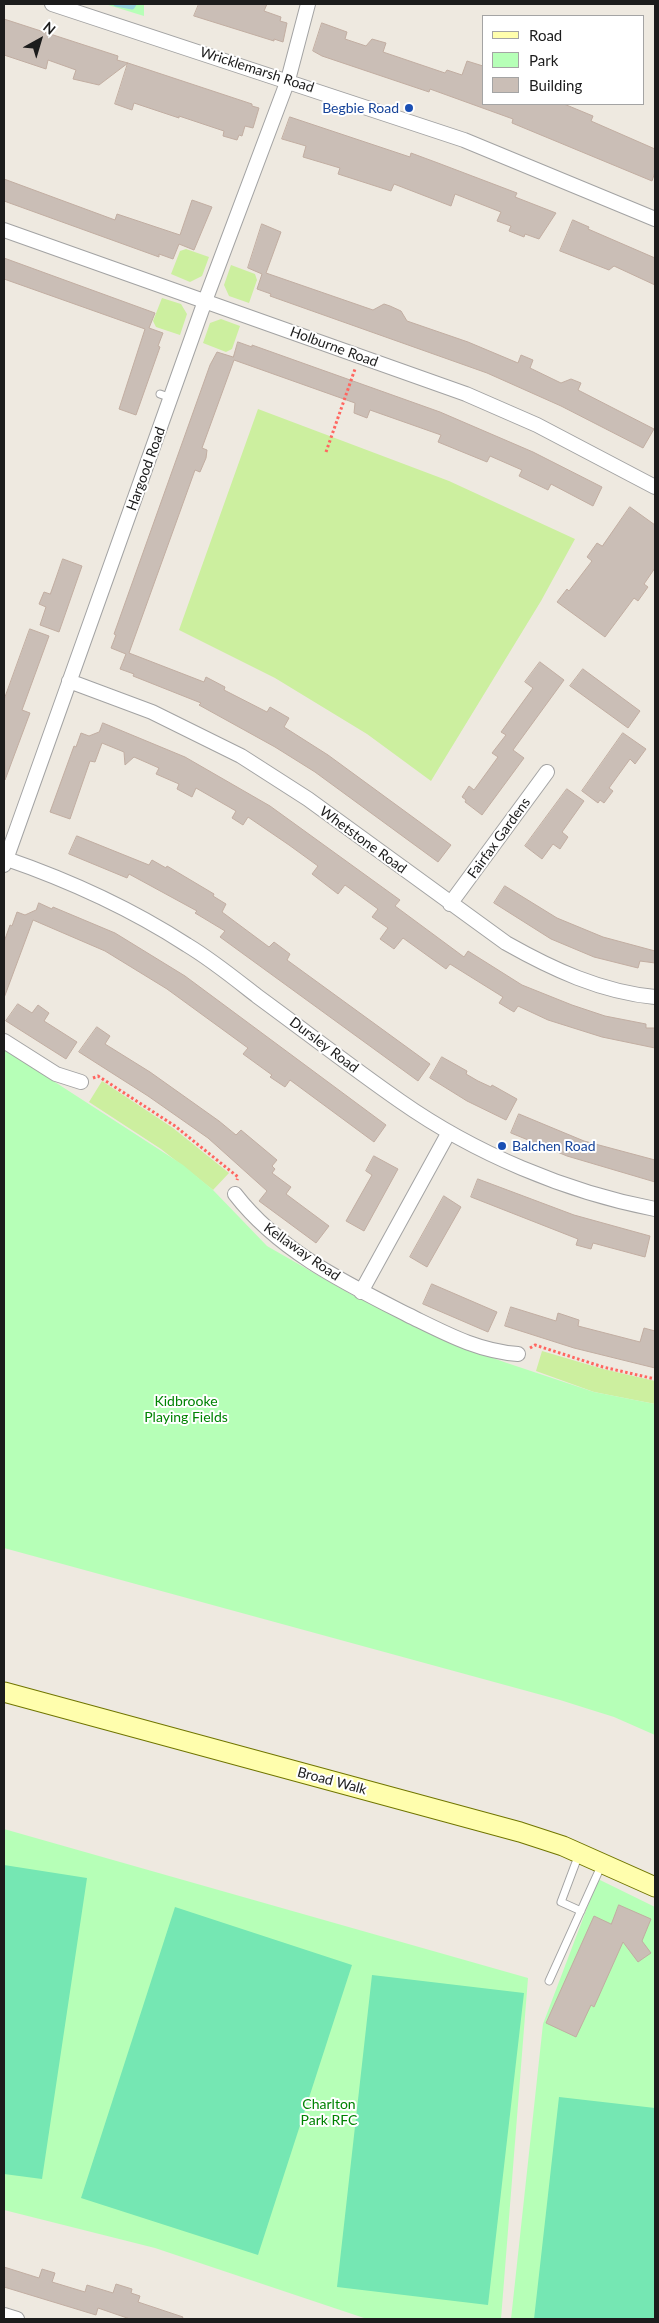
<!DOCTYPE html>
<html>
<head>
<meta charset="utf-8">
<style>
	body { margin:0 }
	#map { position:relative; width:659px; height:2323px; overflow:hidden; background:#eee9e0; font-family:Lato,sans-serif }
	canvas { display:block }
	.frame { position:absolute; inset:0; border:5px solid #1c1c1c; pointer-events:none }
	.legend { position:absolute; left:482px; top:15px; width:162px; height:90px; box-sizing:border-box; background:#fff; border:1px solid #a4a4a4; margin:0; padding:6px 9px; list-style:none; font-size:15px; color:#1c1c1c }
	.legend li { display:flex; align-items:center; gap:10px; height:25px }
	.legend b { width:25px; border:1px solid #a4a4a4 }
	.north { position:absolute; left:15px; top:15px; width:50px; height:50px; -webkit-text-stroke:4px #fff; paint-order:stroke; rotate:39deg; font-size:14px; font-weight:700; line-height:20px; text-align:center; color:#1c1c1c }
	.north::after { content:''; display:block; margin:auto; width:18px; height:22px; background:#1c1c1c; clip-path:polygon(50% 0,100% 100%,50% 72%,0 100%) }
</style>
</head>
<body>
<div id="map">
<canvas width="659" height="2323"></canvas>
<div class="frame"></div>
<ul class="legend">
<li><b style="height:6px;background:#fffead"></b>Road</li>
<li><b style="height:14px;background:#b6ffb7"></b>Park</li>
<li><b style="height:14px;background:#cabeb6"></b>Building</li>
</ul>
<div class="north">N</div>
</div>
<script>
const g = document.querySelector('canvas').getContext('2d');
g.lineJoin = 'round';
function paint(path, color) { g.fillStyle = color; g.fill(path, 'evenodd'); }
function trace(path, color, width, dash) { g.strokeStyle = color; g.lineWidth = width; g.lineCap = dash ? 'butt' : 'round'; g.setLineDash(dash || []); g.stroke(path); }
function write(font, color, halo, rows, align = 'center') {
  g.font = font + ' Lato,sans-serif'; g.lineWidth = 4; g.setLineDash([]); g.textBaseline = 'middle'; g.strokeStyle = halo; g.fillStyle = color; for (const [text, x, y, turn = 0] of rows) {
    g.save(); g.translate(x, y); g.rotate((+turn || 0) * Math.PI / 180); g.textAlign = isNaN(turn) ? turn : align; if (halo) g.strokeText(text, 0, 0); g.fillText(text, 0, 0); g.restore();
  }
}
const grass = new Path2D(`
	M186 249 209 257 202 276 190 282 171 274 180 251Z
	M231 265 255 274 257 280 249 303 229 296 224 285Z
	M162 298 181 304 187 314 180 335 156 327 153 321Z
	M221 319 240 326 232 349 226 352 203 343 210 323Z
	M258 409 449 481 575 539 541 601 431 781 367 734 275 678 179 630Z
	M102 1081 173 1128 229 1173 213 1190 161 1149 89 1102Z
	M542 1351 603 1369 655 1381V1404L594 1392 536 1371Z`);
const park = new Path2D(`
	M105 4H144V16Z
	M4 1049 183 1165 213 1190 267 1246 354 1296 460 1346 504 1362 594 1392 655 1404V1735L614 1717 560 1700 4 1548Z
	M4 1829 528 1978 501 2319H367L155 2248 4 2210Z
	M598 1879 655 1907V2319H511L543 2024Z`);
const pitch = new Path2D(`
	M4 1865 87 1878 42 2179 4 2174Z
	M175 1907 352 1965 258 2255 81 2198Z
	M372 1975 524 1993 488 2305 337 2287Z
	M559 2097 655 2108V2319H534Z`);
const stream = new Path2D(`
	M116 4 132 7 134 4`);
const building = new Path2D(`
	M199 4H267L264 11 281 17 280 21 287 23 283 42 274 39V41L194 16Z
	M4 19 118 56 117 60 128 63 99 85 73 79 76 70 48 60 46 69 4 55Z
	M322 23 347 32 345 39 366 46 372 39 386 43 383 52 445 73 447 70 462 75 467 61 483 66V104H564L593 116 591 121 655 149V172L652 181 512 123 513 119 430 89 429 92 322 56 313 51Z
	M128 63 252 104V106L259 108 253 128 245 126 242 136 239 135 237 140 223 136 224 131 179 116V118L134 103 132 110 115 104Z
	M290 117 410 157 411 153 438 163 517 193 515 197 556 213 539 239 525 234 524 237 509 231 511 226 497 221 501 212 455 194 451 206 394 184 391 191 338 174 340 168 303 157 306 146 282 139Z
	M4 179 115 220 117 214 180 235 192 200 212 207 194 250 179 244 173 259 159 254V257L4 201Z
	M573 220 589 227 588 229 655 258V285L614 266 609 270 560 251Z
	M262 224 281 232 266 273 373 310 384 304 390 306 401 311 407 321 468 342 518 363 521 355 533 360 530 368 561 383 571 379 581 383 578 390 654 429 643 448 561 406 487 373 270 296 271 294 257 289 262 274 248 268Z
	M4 258 155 313 149 328 163 333 158 346 160 347 136 415 119 409 145 329 4 279Z
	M238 342 252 347V345L440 412 533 452 602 487 593 506 551 484 548 490 519 476 522 470 490 456 487 462 438 442 441 435 370 410 367 418 354 413 355 403 234 360 202 448 207 450 206 458 200 472 195 470 129 653 204 682 206 677 225 687 224 690 267 712 270 707 289 718 284 727 328 755 451 845 438 862 315 772 275 747 199 705 201 703 133 676 134 674 120 669 126 654 111 648 116 635 114 634 210 365 217 352 233 357Z
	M630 507 655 525V568L644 584 648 587 638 601 634 598 605 637 557 602 567 589 569 591 592 561 587 557 597 543 602 546Z
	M63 559 82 566 59 632 40 625 46 607 39 604 44 592 50 594Z
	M30 629 49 636 22 710 30 713 5 780 4 700Z
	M540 662 564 680 513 750 524 758 482 815 465 802 466 800 462 797 469 786 474 790 498 757 492 753 506 735 501 732 533 688 525 682Z
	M583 669 640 711 628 728 570 686Z
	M103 723 185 757 270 806 400 900 395 906 464 957 468 951 522 985 572 1005 605 1016 646 1024V1028H655V1048L602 1037 548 1020 518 1006 514 1012 499 1003 503 997 450 964 446 969 403 938 394 949 380 939 388 928 372 917 378 909 345 885 338 894 312 874 318 866 289 845 248 817 243 825 232 818 236 811 196 788 192 797 177 789 179 784 156 774 159 768 134 757 125 765 124 752 102 743 95 762 90 761 70 819 50 812 74 746 76 747 81 733 89 736 99 732Z
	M623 733 646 749 635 764 630 759 609 788 613 791 604 803 600 800 598 803 582 791Z
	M567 789 584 801 562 832 568 837 560 849 553 844 542 859 525 846Z
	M77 836 149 865 152 860 166 868 167 866 214 894 213 896 226 904 222 912 269 947 274 942 290 954 287 960 430 1064 418 1081 220 937 225 931 195 913 197 911 129 874 127 878 69 854Z
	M505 886 557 918 603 937 655 951V963L640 961 638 968 594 957 551 939 494 903Z
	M39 903 52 909 53 907 115 933 185 976 386 1125 374 1142 290 1080 285 1087 270 1077 272 1075 243 1054 248 1048 167 989 105 951 33 920 4 998V942L10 925 12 926 17 912 25 915 36 910Z
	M18 1004 32 1013 38 1005 49 1013 44 1021 77 1042 66 1059 6 1021Z
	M97 1027 110 1036 105 1044 150 1072 219 1121 236 1135 241 1130 277 1160 272 1166 275 1169 272 1173 291 1187 286 1194 329 1226 316 1243 259 1201 267 1191 208 1138 148 1096 79 1052Z
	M442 1057 467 1071 466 1074 478 1081 491 1087 492 1085 517 1099 506 1120 467 1101 430 1078Z
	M519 1114 584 1141 655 1160V1182L567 1156 511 1133Z
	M374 1156 398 1169 364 1231 346 1221 372 1175 366 1171Z
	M478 1179 574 1215 650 1236 645 1257 593 1243 591 1249 576 1245 578 1239 471 1197Z
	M444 1196 461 1207 427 1267 410 1257Z
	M432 1284 497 1312 488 1332 423 1304Z
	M511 1307 556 1321 558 1313 579 1320 578 1326 640 1342 644 1328 655 1331V1368L574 1348 505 1326Z
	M619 1905 651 1919 642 1941 651 1953 638 1962 623 1942 594 2007 591 2005 576 2037 546 2023 594 1916 611 1924Z
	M4 2267 39 2278 42 2269 55 2273 52 2282 85 2292 87 2285 113 2293 116 2284 132 2289 131 2293 140 2296 138 2302 183 2317 182 2319H130L98 2308 96 2315 4 2287Z`);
const path = new Path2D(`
	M326 452 355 369
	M93 1078 98 1076 175 1126 238 1177 237 1180
	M530 1348 535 1345 603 1367 655 1379`);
const lane = new Path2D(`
	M160 394 171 398
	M579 1854 561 1902 581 1911
	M549 1981 602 1864`);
const street = new Path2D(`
	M52 4 464 140 655 219
	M4 230 466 394 537 425 655 487
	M69 681 152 712 241 756 308 799 506 943C552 969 601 992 655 997
	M4 858C68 880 130 908 187 945 212 960 234 978 257 996 305 1031 351 1067 400 1101 474 1153 566 1192 655 1209
	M4 865 205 301 288 80 308 4
	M450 904 547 772
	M4 1041 56 1074 81 1082
	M235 1194C279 1251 345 1283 408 1315 445 1333 477 1351 518 1354
	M361 1292 449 1132
	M4 2315 17 2319`);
const secondary = new Path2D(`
	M4 1692 520 1832 563 1846 655 1887`);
const markers = [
	[409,108,5,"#1a4fb4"],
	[502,1146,5,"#1a4fb4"]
];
const streetNames = [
	["Wricklemarsh Road",257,70,18],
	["Holburne Road",334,347,20],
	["Hargood Road",146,469,-70],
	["Fairfax Gardens",499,838,-54],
	["Whetstone Road",363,840,36],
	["Dursley Road",324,1045,37],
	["Kellaway Road",302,1252,35],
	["Broad Walk",332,1781,15]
];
const transitNames = [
	["Begbie Road",399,108],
	["Balchen Road",512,1146,"left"]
];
const parkNames = [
	["Kidbrooke",186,1401],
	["Playing Fields",186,1417],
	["Charlton",329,2104],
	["Park RFC",329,2120]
];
paint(grass, '#ccef9f');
paint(park, '#b6ffb7');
paint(pitch, '#75e7b3');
trace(stream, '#9bd6e1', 5);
paint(building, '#cabeb6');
trace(building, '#c1ada1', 1);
trace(lane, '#a3a3a3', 9);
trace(street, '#a3a3a3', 16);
trace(secondary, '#707500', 21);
trace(path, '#ff6660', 3, [2.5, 2.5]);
trace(lane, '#fff', 7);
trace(street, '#fff', 14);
trace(secondary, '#fffead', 19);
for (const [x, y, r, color] of markers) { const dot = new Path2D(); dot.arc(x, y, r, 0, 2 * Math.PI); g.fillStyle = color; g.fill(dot); trace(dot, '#fff', 2); }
write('14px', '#1c1c1c', '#fff', streetNames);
write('14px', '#164399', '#fff', transitNames, 'right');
write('14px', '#008303', '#fff', parkNames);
</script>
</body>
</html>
